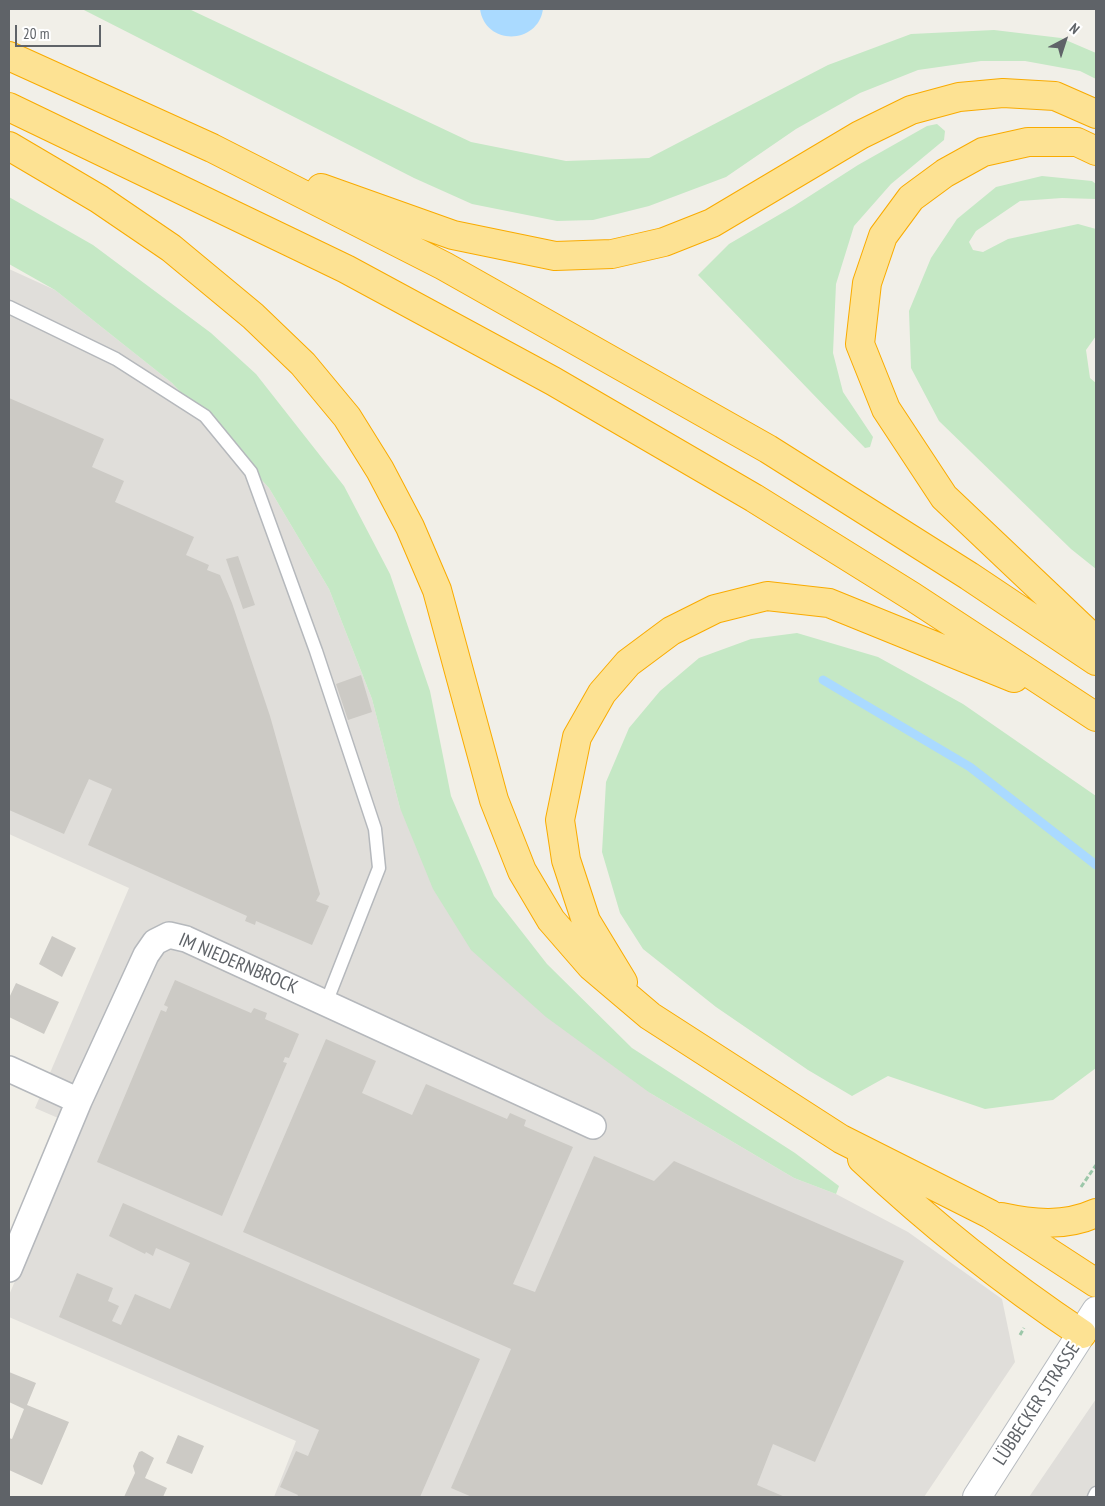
<!DOCTYPE html>
<html>
<head>
<meta charset="utf-8">
<style>
	body { margin:0 }
	#map { position:relative; width:1105px; height:1506px; overflow:hidden; background:#f1efe8; font-family:"PT Sans Narrow",sans-serif }
	canvas { display:block }
	.frame { position:absolute; inset:0; border:10px solid #5f6368; pointer-events:none }
	.north { position:absolute; left:1040px; top:15px; width:50px; height:50px; -webkit-text-stroke:4px #fff; paint-order:stroke; rotate:40deg; font-size:14px; font-weight:700; line-height:20px; text-align:center; color:#5f6368 }
	.north::after { content:''; display:block; margin:auto; width:18px; height:22px; background:#5f6368; clip-path:polygon(50% 0,100% 100%,50% 72%,0 100%) }
	.scale { position:absolute; left:15px; top:25px; width:86px; height:22px; box-sizing:border-box; border:2px solid #5f6368; border-top:0; padding-left:6px; font-size:15px; line-height:18px; white-space:nowrap; color:#5f6368; -webkit-text-stroke:4px #fff; paint-order:stroke }
</style>
</head>
<body>
<div id="map">
<canvas width="1105" height="1506"></canvas>
<div class="frame"></div>
<div class="north">N</div>
<div class="scale">20 m</div>
</div>
<script>
const g = document.querySelector('canvas').getContext('2d');
g.lineJoin = 'round';
function paint(path, color) { g.fillStyle = color; g.fill(path, 'evenodd'); }
function trace(path, color, width, dash) { g.strokeStyle = color; g.lineWidth = width; g.lineCap = dash ? 'butt' : 'round'; g.setLineDash(dash || []); g.stroke(path); }
function write(font, color, halo, rows, align = 'center') {
  g.font = font + ' "PT Sans Narrow",sans-serif'; g.lineWidth = 4; g.setLineDash([]); g.textBaseline = 'middle'; g.strokeStyle = halo; g.fillStyle = color; for (const [text, x, y, turn = 0] of rows) {
    g.save(); g.translate(x, y); g.rotate((+turn || 0) * Math.PI / 180); g.textAlign = isNaN(turn) ? turn : align; if (halo) g.strokeText(text, 0, 0); g.fillText(text, 0, 0); g.restore();
  }
}
const industrial = new Path2D(`
	M9 269 55 290 172 383 269 488 329 589 372 699 400 808 650 1093 794 1178 836 1194 908 1232 1002 1299 1015 1362 924 1497H274L296 1441 9 1317V1295L81 1128 35 1108 129 888 9 834Z
	M1096 1399V1497H1029Z`);
const green = new Path2D(`
	M82 9H189L471 142 566 161 649 158 828 65 911 34 994 30 1061 38 1096 53V79L1080 71 1025 61H981L918 70 860 93 796 129 726 177 649 206 593 220 557 221 472 204 414 178Z
	M937 124 945 131 944 140 891 184 854 226 836 284 833 353 843 392 873 437 870 447 865 448 698 275 729 244 794 206 858 165 927 126Z
	M1042 176 1092 181 1096 184V199L1062 198 1020 201 976 231 969 242 973 250 983 252 1008 239 1078 224 1096 229V336L1086 350 1090 378 1096 383V569L1071 549 939 421 911 368 909 311 931 258 957 219 996 187Z
	M9 197 93 245 211 333 256 374 344 486 390 574 430 691 451 796 494 896 547 964 632 1048 795 1153 839 1186 836 1194 794 1178 650 1093 546 1017 471 950 433 889 400 808 372 699 329 589 269 488 172 383 55 290 9 264Z
	M797 633 878 657 963 704 1096 796V1068L1053 1100 985 1109 888 1076 852 1096 808 1070 716 1007 643 949 620 913 602 852 606 782 629 728 660 691 699 658 751 639Z`);
const water = new Path2D(`
	M480 9H543C538 45 485 46 480 9Z`);
const stream = new Path2D(`
	M823 680 970 767 1096 865`);
const building = new Path2D(`
	M9 398 104 439 92 467 124 481 115 502 194 537 186 555 209 565 207 570 220 575 232 603 270 716 320 894 316 901 329 906 312 945 256 921 255 925 245 921 247 916 88 845 112 789 89 779 64 834 9 810Z
	M238 556 255 605 243 609 226 559Z
	M361 675 372 712 348 720 336 684Z
	M52 936 76 948 62 977 39 964Z
	M175 980 251 1013 254 1008 267 1013 265 1019 299 1034 289 1058 285 1057 283 1062 287 1063 222 1216 97 1162 161 1010 166 1012 168 1007 164 1005Z
	M16 983 59 1002 44 1034 9 1017V998Z
	M326 1039 376 1061 362 1093 412 1115 426 1084 507 1119 510 1113 526 1120 524 1126 573 1147 513 1284 535 1292 594 1156 654 1181 674 1161 904 1261 815 1462 773 1444 757 1485 785 1497H472L451 1488 511 1349 243 1232Z
	M123 1203 480 1359 420 1497H297L298 1495 280 1487 296 1451 308 1456 319 1430 59 1317 77 1273 113 1288 108 1301 119 1306 112 1321 121 1325 135 1294 170 1309 190 1263 156 1248 153 1256 146 1252 145 1254 109 1236Z
	M9 1372 36 1383 27 1405 69 1422 42 1485 9 1470V1438L12 1439 24 1409 9 1402Z
	M178 1435 204 1446 192 1474 166 1463Z
	M142 1451 154 1458 145 1478 167 1488 163 1497H124L135 1473 133 1466 139 1452Z`);
const path = new Path2D(`
	M1081 1187 1096 1165
	M1020 1335 1024 1328`);
const lane = new Path2D(`
	M9 307 116 359 205 416 251 472 316 651 375 829 379 868 326 1003
	M1094 1497 1096 1493`);
const street = new Path2D(`
	M9 1069 79 1101
	M9 1269 79 1101 146 955 155 942 169 935 186 939 593 1126`);
const secondary = new Path2D(`
	M977 1497 1096 1311`);
const highway = new Path2D(`
	M9 56 212 148 444 266 768 449 969 576 1096 661
	M9 107 346 269 553 381 754 498 913 597 1096 717
	M9 146 99 199 171 248 253 316 303 364 347 417 380 470 410 527 437 590 494 800 522 871 551 920 591 966 650 1016 841 1139 990 1214 1096 1283
	M1096 151 1077 142H1028L983 152 945 173 911 198 883 236 867 283 860 344 886 409 944 497 1096 641
	M321 188 453 235 555 256 612 254 664 242 712 223 860 135 911 110 959 97 1003 93 1055 96 1096 114
	M623 982 586 921 566 860 560 820 577 737 602 693 628 663 671 631 715 609 767 596 829 603 1014 678
	M862 1159C930 1223 1004 1282 1082 1334
	M1001 1217C1033 1224 1065 1227 1096 1213`);
const streetNames = [
	["IM NIEDERNBROCK",238,964,23],
	["LÜBBECKER STRASSE",1037,1404,-57]
];
paint(industrial, '#e0deda');
paint(green, '#c5e8c5');
paint(water, '#aadaff');
trace(stream, '#aadaff', 9);
paint(building, '#cccac5');
trace(lane, '#b5b8bc', 15);
trace(street, '#b5b8bc', 28);
trace(secondary, '#b6babf', 30);
trace(highway, '#f9ab00', 30);
trace(path, '#9cc7a9', 3, [5, 2.5]);
trace(lane, '#fff', 12);
trace(street, '#fff', 25);
trace(secondary, '#fff', 28);
trace(highway, '#fde293', 28);
write('19px', '#5f6368', '#fff', streetNames);
</script>
</body>
</html>
